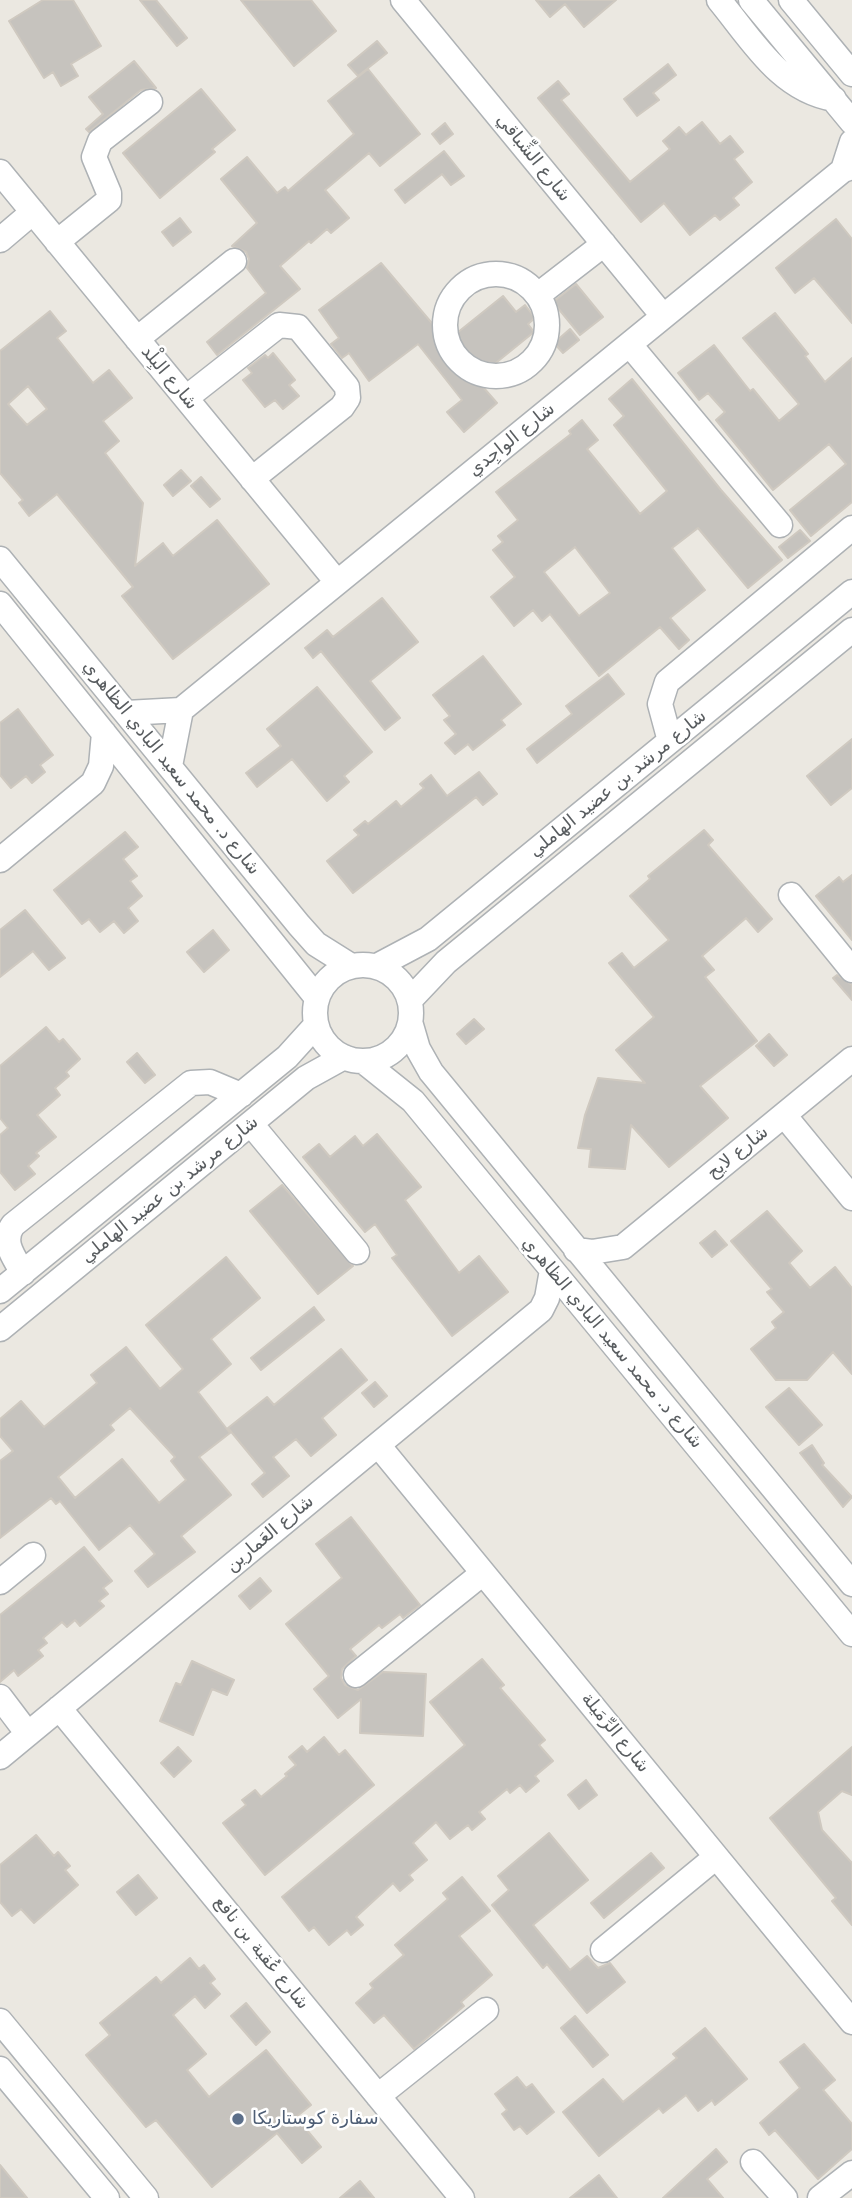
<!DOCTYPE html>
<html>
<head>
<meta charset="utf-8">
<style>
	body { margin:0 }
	canvas { display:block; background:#ebe8e1 }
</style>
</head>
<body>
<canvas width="852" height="2198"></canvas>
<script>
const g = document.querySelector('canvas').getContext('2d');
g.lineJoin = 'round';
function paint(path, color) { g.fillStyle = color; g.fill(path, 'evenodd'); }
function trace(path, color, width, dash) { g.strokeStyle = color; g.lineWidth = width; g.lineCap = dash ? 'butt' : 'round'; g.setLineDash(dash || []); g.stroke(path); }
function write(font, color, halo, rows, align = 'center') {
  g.font = font + ' "DejaVu Sans","Noto Sans Arabic",sans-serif'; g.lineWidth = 5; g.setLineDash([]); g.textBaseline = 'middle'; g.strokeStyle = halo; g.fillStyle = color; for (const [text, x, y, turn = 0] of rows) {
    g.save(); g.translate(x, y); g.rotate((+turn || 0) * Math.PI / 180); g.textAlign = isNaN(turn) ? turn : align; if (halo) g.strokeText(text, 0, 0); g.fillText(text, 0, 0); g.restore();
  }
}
const building = new Path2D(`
	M43 0H73L101 46 71 64 78 76 61 86 53 72 44 78 9 21Z
	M140 0H156L187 38 177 46Z
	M241 0H311L336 31 294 66Z
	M536 0H616L584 27 565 4 550 17Z
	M377 41 387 53 358 76 348 65Z
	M134 61 156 88 141 90 89 132 86 129 103 114 89 97Z
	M668 64 676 75 653 93 659 100 637 116 624 99Z
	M368 69 420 134 380 166 369 153 325 190 349 218 331 233 327 229 311 243 309 241 280 266 300 289 217 355 207 342 266 293 247 268 249 259 246 252 232 246 257 223 221 179 247 157 277 193 285 187 288 191 354 134 328 101Z
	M558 81 569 94 561 100 630 182 670 149 663 141 679 127 686 135 702 122 720 144 730 136 743 152 734 159 752 182 733 198 739 205 720 220 715 215 690 235 664 203 641 222 538 98Z
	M201 89 235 130 212 149 215 152 160 198 123 153Z
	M445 123 453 134 440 144 432 134Z
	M444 151 464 176 451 185 442 174 405 203 395 190Z
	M180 218 191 232 173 246 162 232Z
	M836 219 852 239V323L814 278 795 293 776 268Z
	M381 263 447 341 503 296 516 312 525 305 535 318 528 324 534 332 476 379 497 403 464 432 447 412 462 400 418 344 369 381 349 353 342 358 331 344 339 338 319 310Z
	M576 284 603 317 580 335 553 302Z
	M50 311 66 331 57 338 93 383 109 370 132 398 103 421 119 441 105 453 143 503 135 566 163 543 173 556 217 520 269 584 173 659 122 596 133 587 57 494 29 516 19 503 23 500 0 473V351ZM28 386 47 409 27 425 8 404Z
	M775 313 808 354 805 356 825 382 852 358V502L811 536 790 510 846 464 829 444 773 490 716 420 725 412 708 393 699 400 678 373 714 345 750 391 753 389 779 421 799 404 743 338Z
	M570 329 579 340 563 353 554 343Z
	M273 353 295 380 289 385 299 396 283 409 275 400 265 407 243 380 252 373 248 368 265 355 268 358Z
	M632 379 721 490 782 560 748 588 698 528 672 548 705 590 670 618 689 640 679 649 660 627 599 676 550 614 542 621 533 610 514 626 491 597 515 577 493 550 503 542 498 536 518 520 496 492 571 434 569 431 582 420 598 440 587 449 640 514 667 491 614 425 624 416 609 399ZM575 547 610 593 579 616 544 572Z
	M181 470 191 481 173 496 164 485Z
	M201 477 220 499 210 507 191 486Z
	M800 530 810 541 788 558 779 547Z
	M382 598 418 642 370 681 400 718 385 730 321 651 313 658 305 648 327 630 333 637Z
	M483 656 521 704 501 720 505 725 473 750 468 744 455 754 445 743 456 734 444 720 450 716 433 695Z
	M608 674 624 694 537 763 527 749 572 714 566 706Z
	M317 687 372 752 344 776 349 782 327 801 292 759 257 787 246 773 281 746 267 729Z
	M18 709 53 755 40 765 45 772 32 783 26 776 11 788 0 775V723Z
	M852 739V788L831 805 807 776Z
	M479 772 497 794 483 805 476 797 353 893 327 861 359 835 354 830 365 821 368 824 396 801 401 807 424 788 420 784 431 775 447 796Z
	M704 830 713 840 708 845 772 919 758 932 746 918 702 956 714 970 705 977 757 1041 700 1086 728 1118 669 1167 631 1125 625 1169 589 1167 591 1149 578 1148 585 1115 598 1078 645 1083 616 1050 654 1017 609 963 622 953 634 968 669 940 630 896 650 879 648 876Z
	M125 832 138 847 123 859 137 876 130 881 142 896 128 908 138 921 124 933 114 921 100 932 89 919 82 924 54 890Z
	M852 875V940L816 896 839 877 843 882Z
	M25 910 65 958 49 970 33 951 0 977V930Z
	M213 930 229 950 204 972 187 952Z
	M837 975 852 985V1000L833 978Z
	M474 1019 484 1029 466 1044 457 1034Z
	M46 1027 59 1042 63 1039 80 1059 66 1072 69 1076 55 1088 60 1095 37 1115 56 1137 36 1153 39 1156 28 1166 35 1174 15 1190 0 1172V1135L8 1128 0 1118V1066Z
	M769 1034 787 1055 774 1066 756 1046Z
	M137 1053 155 1075 145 1083 127 1062Z
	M377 1134 421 1187 405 1200 459 1273 479 1256 508 1292 452 1336 392 1258 397 1255 375 1224 365 1232 303 1157 319 1144 330 1157 355 1136 363 1146Z
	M282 1185 353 1266 318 1294 250 1211Z
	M767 1211 802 1251 789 1263 810 1288 835 1267 852 1288V1374L833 1352 807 1380H776L751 1349 776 1328 772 1322 784 1312 767 1292 772 1289 731 1241Z
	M715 1231 727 1245 712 1257 700 1243Z
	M226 1257 260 1298 211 1339 231 1364 198 1392 230 1433 199 1457 231 1495 181 1536 195 1552 148 1587 135 1571 155 1554 130 1525 99 1550 60 1501 56 1504 51 1498 0 1538V1461L13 1451 0 1436V1419L21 1401 44 1427 97 1383 91 1375 126 1347 160 1389 183 1369 146 1325ZM130 1408 175 1457 171 1461 186 1480 159 1503 122 1459 75 1498 58 1477 114 1430 110 1425Z
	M314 1307 324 1320 261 1370 251 1358Z
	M341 1349 367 1380 322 1418 336 1435 311 1456 296 1439 273 1457 289 1476 263 1497 252 1484 265 1473 228 1428 267 1397 274 1405Z
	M375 1382 387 1396 374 1407 362 1393Z
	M789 1388 822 1425 799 1445 766 1407Z
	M812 1445 824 1463 822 1465 852 1497 843 1507 800 1453Z
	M351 1517 420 1605 403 1618 400 1614 382 1628 379 1625 350 1649 356 1656 342 1669 341 1678 345 1685 358 1690 383 1672 426 1674 423 1736 360 1733 361 1699 338 1718 314 1689 329 1676 286 1624 342 1578 316 1544Z
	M84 1547 112 1581 103 1588 108 1594 99 1601 104 1606 80 1626 75 1620 67 1627 62 1622 43 1638 47 1643 38 1650 43 1656 18 1676 14 1670 0 1682V1615Z
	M260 1578 271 1591 250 1609 239 1596Z
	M482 1659 504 1685 500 1688 545 1740 539 1745 553 1761 535 1776 539 1781 526 1792 520 1785 510 1793 507 1789 479 1812 485 1819 472 1830 468 1825 450 1839 436 1822 413 1843 427 1860 409 1875 413 1880 400 1891 393 1883 356 1917 363 1925 351 1935 347 1930 329 1945 314 1927 309 1931 282 1897 465 1745 430 1702Z
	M192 1661 234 1680 227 1695 212 1689 193 1735 160 1721 176 1683 181 1685Z
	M324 1737 339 1755 345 1750 374 1785 265 1875 223 1823 246 1805 242 1800 255 1790 261 1797 287 1776 285 1774 296 1765 289 1757 302 1746 307 1752Z
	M178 1747 191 1761 174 1777 161 1763Z
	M852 1747V1795L842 1791 818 1812 822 1830 852 1863V1925L832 1901 836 1898 770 1818Z
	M586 1780 597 1795 579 1809 568 1795Z
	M549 1833 588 1880 533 1925 570 1970 587 1956 598 1968 610 1963 625 1982 587 2013 547 1964 543 1968 492 1905 509 1890 498 1876Z
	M36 1835 54 1856 58 1852 70 1866 65 1870 78 1885 34 1923 21 1909 12 1916 0 1902V1865Z
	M651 1853 664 1868 604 1918 591 1903Z
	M138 1875 157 1898 136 1915 117 1892Z
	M462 1877 490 1911 459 1936 492 1975 461 2002 464 2006 414 2049 384 2015 374 2023 356 2003 373 1988 370 1984 404 1955 395 1945 448 1899 443 1893Z
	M190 1958 199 1969 204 1965 215 1979 210 1983 220 1994 205 2008 195 1996 173 2015 206 2054 187 2070 209 2097 266 2050 311 2105 296 2117 321 2147 302 2163 277 2133 212 2187 156 2120 146 2127 86 2055 110 2035 100 2023 156 1977 161 1983Z
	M246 2003 270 2032 256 2045 231 2016Z
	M575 2016 608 2055 593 2067 561 2028Z
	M705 2028 747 2079 715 2105 712 2100 698 2111 686 2095 663 2113 659 2108 599 2156 563 2112 603 2079 623 2102 677 2058 673 2054Z
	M804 2044 835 2080 823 2090 852 2124V2149L818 2179 775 2130 769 2135 760 2123 800 2088 780 2062Z
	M517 2077 526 2088 532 2084 554 2112 527 2134 520 2126 514 2130 502 2114 507 2110 495 2094Z
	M716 2149 727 2162 707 2179 723 2198H663Z
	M0 2165 27 2198H0Z
	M599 2175 617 2198H570Z
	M360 2181 374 2198H340Z`);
const minor = new Path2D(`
	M403 0 663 316
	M719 0C752 40 780 90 834 99
	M751 0 852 122
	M791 0 852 74
	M843 170 852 142
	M0 172 337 582
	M0 240 33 212
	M57 242 109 200V193L94 157 100 141 150 102
	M445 325a51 51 0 1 1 102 0a51 51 0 1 1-102 0Z
	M538 295 604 244
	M137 339 234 261
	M630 345 780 525
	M186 398 279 325 298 327 347 387 348 398 342 407 252 479
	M0 559 299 925 316 944 351 966
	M0 604 317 998
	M126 713 181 710 843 170 852 167
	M670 741 660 704 667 682 852 528
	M170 766 181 710
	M0 860 93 783 101 766 104 733
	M791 895 852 970
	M315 1013a48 48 0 1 1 96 0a48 48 0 1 1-96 0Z
	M377 966 428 939 852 592
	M410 1000 446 962 852 630
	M411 1025 418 1049 431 1072 852 1584
	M363 1061 413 1101 852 1634
	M784 1115 852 1198
	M251 1124 357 1252
	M576 1250 592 1252 623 1247 852 1059
	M23 1273C14 1257 1 1242 13 1225L191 1083 210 1082 241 1095
	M0 1291 287 1057 316 1025
	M0 1329 306 1078 344 1057
	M378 1445 852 2022
	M0 1582 33 1555
	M356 1675 483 1573
	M0 1697 28 1734
	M59 1708 462 2198
	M0 1757 541 1310 547 1298 552 1270
	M603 1950 716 1857
	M0 2021 146 2198
	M0 2069 107 2198
	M378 2096 486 2010
	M753 2162 785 2198
	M820 2198 852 2173`);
const markers = [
	[238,2119,7,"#5c6f8a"]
];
const streetNames = [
	["شارع الشِّباقي",533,158,51],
	["شارع البِلْد",169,378,50],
	["شارع الواجِدي",512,440,-39],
	["شارع د. محمد سعيد البادي الظاهري",171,768,51],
	["شارع مرشد بن عضيد الهاملي",618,784,-39],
	["شارع لايح",738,1153,-39],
	["شارع مرشد بن عضيد الهاملي",170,1190,-39],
	["شارع د. محمد سعيد البادي الظاهري",612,1343,50],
	["شارع العَمارين",270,1534,-40],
	["شارع الرِّمَيلة",615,1733,51],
	["شارع عُقبة بن نافع",261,1953,51]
];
const serviceNames = [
	["سفارة كوستاريكا",252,2119]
];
paint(building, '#c6c3be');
trace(building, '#cfc9c0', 2);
trace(minor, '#aeb2b5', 27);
trace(minor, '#fff', 24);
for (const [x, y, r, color] of markers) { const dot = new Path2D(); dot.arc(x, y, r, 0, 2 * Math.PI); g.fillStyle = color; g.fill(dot); trace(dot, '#fff', 2.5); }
write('18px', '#595d60', '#fff', streetNames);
write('18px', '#4e5e75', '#fff', serviceNames, 'left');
</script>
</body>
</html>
